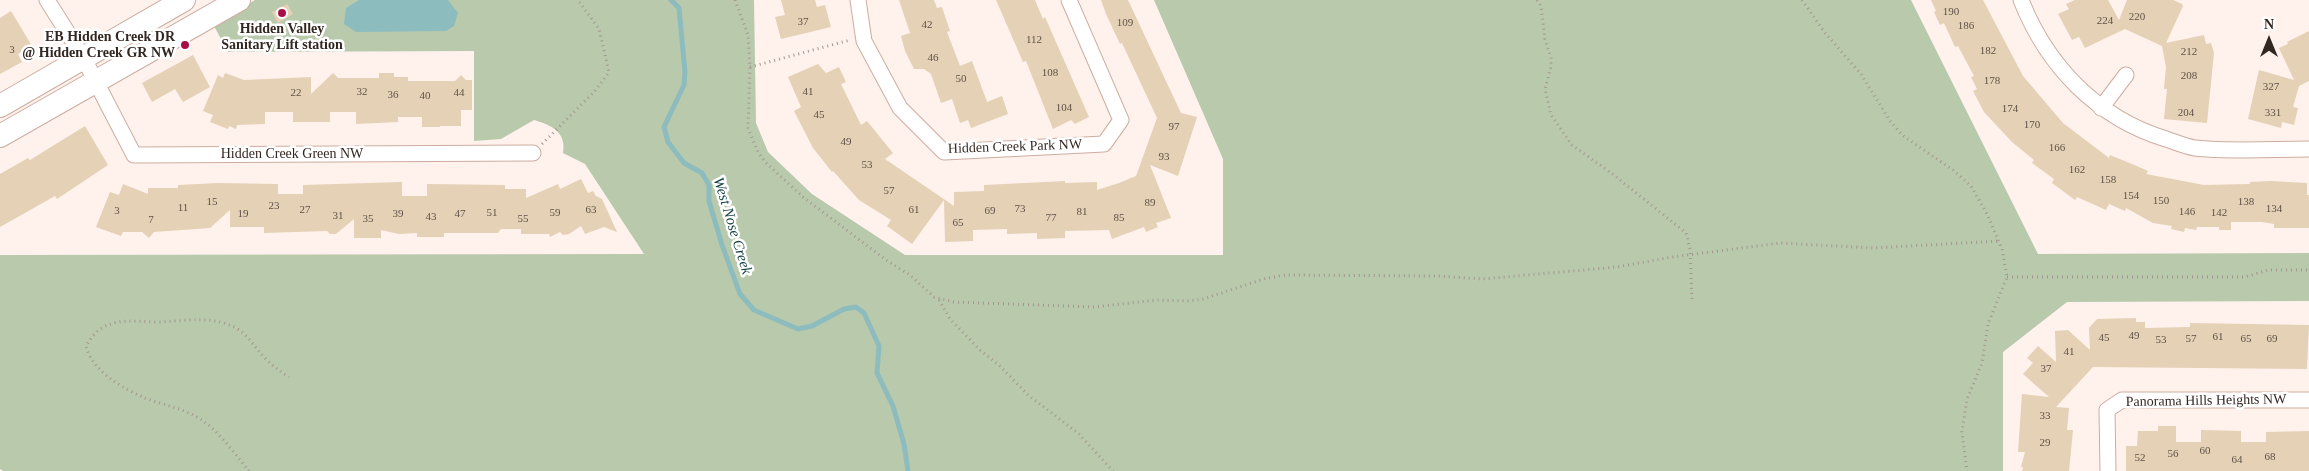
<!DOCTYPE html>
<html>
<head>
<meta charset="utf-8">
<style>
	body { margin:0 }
	#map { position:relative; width:2309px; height:471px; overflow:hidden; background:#fff1ec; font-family:Georgia,serif }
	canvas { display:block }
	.north { position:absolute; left:2244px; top:15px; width:50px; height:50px; -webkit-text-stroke:4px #fff; paint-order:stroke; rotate:0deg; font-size:14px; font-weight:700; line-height:20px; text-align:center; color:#332722 }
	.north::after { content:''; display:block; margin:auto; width:18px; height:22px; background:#332722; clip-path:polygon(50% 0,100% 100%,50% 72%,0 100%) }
</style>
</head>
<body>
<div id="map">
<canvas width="2309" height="471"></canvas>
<div class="north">N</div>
</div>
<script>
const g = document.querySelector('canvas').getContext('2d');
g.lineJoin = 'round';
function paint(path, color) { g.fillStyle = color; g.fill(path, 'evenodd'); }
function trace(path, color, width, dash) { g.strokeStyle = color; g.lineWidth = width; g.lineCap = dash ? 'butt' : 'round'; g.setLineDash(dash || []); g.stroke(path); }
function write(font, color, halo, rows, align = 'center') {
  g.font = font + ' Georgia,serif'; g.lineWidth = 5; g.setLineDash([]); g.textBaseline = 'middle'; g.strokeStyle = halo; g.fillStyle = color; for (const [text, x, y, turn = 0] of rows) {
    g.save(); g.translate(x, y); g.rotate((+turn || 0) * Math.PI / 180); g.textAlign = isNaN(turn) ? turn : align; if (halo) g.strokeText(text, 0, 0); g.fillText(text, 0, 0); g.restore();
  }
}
const green = new Path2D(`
	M255 0H754L756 123 768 152 812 194 905 255H1223V159L1154 0H1911L2038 254 2309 253V301L2067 302 2003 352V471H3L0 469V255L644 254 585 164 563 153C567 132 551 125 534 120L501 139 474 141V51L228 52 213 24Z`);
const water = new Path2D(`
	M359 0H448L458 13 454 26 446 31 356 32 344 24 346 8Z`);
const stream = new Path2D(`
	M671 0 679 8 685 72 684 85 664 127 668 142 684 163 702 173 709 185V201L722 245 740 294 754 310 798 329 812 326 844 309 856 307 864 313 879 346 877 373 893 406 904 444 908 471`);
const building = new Path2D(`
	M781 0H815L817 7 825 5 831 27 781 39 775 17 785 15Z
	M899 0H934L937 8 942 7 950 31 947 32 960 66 972 61 987 102 1002 96 1008 114 971 128 968 120 960 123 952 99 941 103 931 74 924 69H914L905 51 901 36 910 33Z
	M996 0H1035L1043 19 1045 17 1089 117 1075 124 1071 120 1053 129 1026 61 1023 62Z
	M1101 0H1128L1181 113 1197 117 1178 176 1150 165 1171 218 1156 223 1158 227 1146 232 1144 227 1112 239 1109 230 1065 231V238L1037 239V233L1007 234V229L973 230V241L945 242 944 200 912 244 887 226 891 220 859 200 833 171 832 172 813 148 794 111 801 107 788 77 818 64 826 73 839 67 846 82 841 84 861 125 867 121 893 153 885 159 954 206V192L984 191V185L1065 181V183L1097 182V190L1119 183 1136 176 1157 118 1122 43 1120 44 1106 14Z
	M1931 0H1983L2023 76 2063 123 2109 158 2110 155 2132 164 2148 171 2146 174 2204 185 2250 184V182L2270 181 2307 183V195H2309V228H2274V224L2262 222H2231V230H2219V227H2197L2196 230 2185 228 2184 232 2171 229 2172 226 2153 223 2126 208 2125 211 2109 204 2106 210 2077 197 2075 200 2052 183 2054 179 2032 163 2034 160 2012 142 1984 112 1973 91 1977 89 1971 77 1974 76 1958 46 1955 47 1944 23 1940 25 1934 12 1936 11Z
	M2075 0H2108L2119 20 2127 0H2173L2182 4 2183 6 2166 43 2204 35 2206 44 2211 43 2214 53 2207 123 2164 119 2167 89H2164L2166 67 2162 46 2125 29 2085 48 2079 37 2072 40 2058 14 2069 9 2066 4Z
	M287 4 293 14 278 23 272 12Z
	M11 11 32 46 18 54 22 62 0 74V18Z
	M2309 31V81L2299 86 2293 107 2298 108 2294 125 2282 122 2281 128 2248 119 2259 70 2294 80 2279 48 2288 44 2287 42Z
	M193 55 210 87 183 102 175 89 152 102 142 83Z
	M225 73 244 80 311 77V94L333 73 338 78H379V73H394V77H408V81H455L461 75 466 80H472V110H461V126H440V127H422V117H398V122L356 124V112H330V122H293V112H265V124L237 125 236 129 229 126 228 129 210 122 213 115 203 111 218 75 223 78Z
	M85 126 108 165 57 199 55 196 0 227V174L28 158 30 160Z
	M581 179 588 193 593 191 596 196 602 199 617 232 604 227 585 234 581 226 569 234 563 235 560 232 550 237 549 234H521V229H501L498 233H444V237H417V233L399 234 381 230V238H354V219L336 234H330L327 231 264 233V227H230V210L210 228 154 232 149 238 142 232H123L121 236 96 227 110 192 119 195 123 184 148 194V188H178V185L218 183 278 184V194H303V185L402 182V196H427V184L505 185V189H526V198L558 184 560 189Z
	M2136 318V322H2145V328L2190 327V323L2309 325 2307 369 2093 367 2056 407 2069 408 2067 430H2073L2069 471H2022L2023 467H2021L2025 452H2018L2022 394 2049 397 2023 374 2033 363 2027 358 2038 346 2056 362 2055 331 2068 330 2090 350 2089 328 2097 319Z
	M2158 426H2176V442H2201V430L2241 431V442H2266V432L2309 431V471H2126V446H2137L2138 431H2158Z`);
const path = new Path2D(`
	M735 0 748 35 750 67 748 128 757 150 765 162 803 197 886 260 910 275 934 297 954 302 1094 307 1156 300 1189 301 1203 299 1267 278 1286 275 1437 276 1482 279 1617 267 1672 257 1780 243 1873 248 1999 241
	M1537 0 1541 6 1545 39 1551 58V67L1545 89 1551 115 1572 145 1614 175 1686 233 1690 249 1692 302
	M1802 0 1825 33 1861 74 1890 121 1902 135 1953 170 1971 186 1987 214 2002 249 2007 277 1988 324 1982 363 1967 399 1962 432 1967 471
	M750 67 850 40
	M542 144 594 92 609 72 599 29 578 0
	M2007 277H2245L2268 270H2309
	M939 300 950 319 980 350 999 365 1028 395 1078 433 1113 471
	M249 471C234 453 219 431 199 418 182 408 163 405 145 398 122 388 92 371 86 346 104 314 130 322 160 322 187 321 211 315 236 328 247 334 254 346 262 355 270 364 279 371 289 377`);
const street = new Path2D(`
	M47 0 83 57 134 155 533 153
	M858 0 864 41 900 108 944 152 1104 144 1121 120 1069 0
	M2021 0C2047 66 2097 118 2166 139 2175 142 2186 147 2195 148 2230 152 2273 149 2309 149
	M2101 108 2126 75
	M2108 471 2107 410 2122 400H2309`);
const secondary = new Path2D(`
	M0 106 184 0
	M0 136 239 0`);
const markers = [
	[282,13,5,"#a71045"],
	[185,45,5,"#a71045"]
];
const numberNames = [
	["190",1951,12],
	["220",2137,17],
	["224",2105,21],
	["37",803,22],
	["109",1125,23],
	["42",927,25],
	["186",1966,26],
	["112",1034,40],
	["3",12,50],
	["182",1988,51],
	["212",2189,52],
	["46",933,58],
	["108",1050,73],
	["208",2189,76],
	["50",961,79],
	["178",1992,81],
	["327",2271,87],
	["32",362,92],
	["41",808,92],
	["22",296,93],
	["44",459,93],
	["36",393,95],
	["40",425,96],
	["104",1064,108],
	["174",2010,109],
	["204",2186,113],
	["331",2273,113],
	["45",819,115],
	["170",2032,125],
	["97",1174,127],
	["49",846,142],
	["166",2057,148],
	["93",1164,157],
	["53",867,165],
	["162",2077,170],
	["158",2108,180],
	["57",889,191],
	["154",2131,196],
	["150",2161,201],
	["15",212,202],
	["138",2246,202],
	["89",1150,203],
	["23",274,206],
	["11",183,208],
	["73",1020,209],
	["134",2274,209],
	["27",305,210],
	["63",591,210],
	["61",914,210],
	["3",117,211],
	["69",990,211],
	["81",1082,212],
	["146",2187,212],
	["51",492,213],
	["59",555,213],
	["142",2219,213],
	["19",243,214],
	["39",398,214],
	["47",460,214],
	["31",338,216],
	["43",431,217],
	["77",1051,218],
	["85",1119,218],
	["35",368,219],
	["55",523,219],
	["7",151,220],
	["65",958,223],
	["49",2134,336],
	["61",2218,337],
	["45",2104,338],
	["57",2191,339],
	["65",2246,339],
	["69",2272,339],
	["53",2161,340],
	["41",2069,352],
	["37",2046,369],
	["33",2045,416],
	["29",2045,443],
	["60",2205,451],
	["56",2173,454],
	["68",2270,457],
	["52",2140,458],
	["64",2237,460]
];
const poiNames = [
	["Hidden Valley",282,29],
	["Sanitary Lift station",282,45],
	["EB Hidden Creek DR",175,37,"right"],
	["@ Hidden Creek GR NW",175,53,"right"]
];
const streetNames = [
	["Hidden Creek Park NW",1015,147,-2],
	["Hidden Creek Green NW",292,154],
	["Panorama Hills Heights NW",2206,401,-1]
];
const waterNames = [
	["West Nose Creek",732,226,73]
];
paint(green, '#b9c9ac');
paint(water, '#8dbcbe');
trace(stream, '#8dbcbe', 5);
paint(building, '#e4d1b6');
trace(street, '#cdada0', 17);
trace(secondary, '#cdada0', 24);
trace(path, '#a39691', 3, [1, 4]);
trace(street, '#fff', 15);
trace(secondary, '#fff', 22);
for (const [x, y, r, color] of markers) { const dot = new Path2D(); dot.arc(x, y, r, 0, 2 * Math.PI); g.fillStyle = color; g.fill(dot); trace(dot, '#fff', 2); }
write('11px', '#5f5247', null, numberNames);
write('bold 14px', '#332722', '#fff', poiNames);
write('14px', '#332722', '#fff', streetNames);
write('italic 15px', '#144043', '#fff', waterNames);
</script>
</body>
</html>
